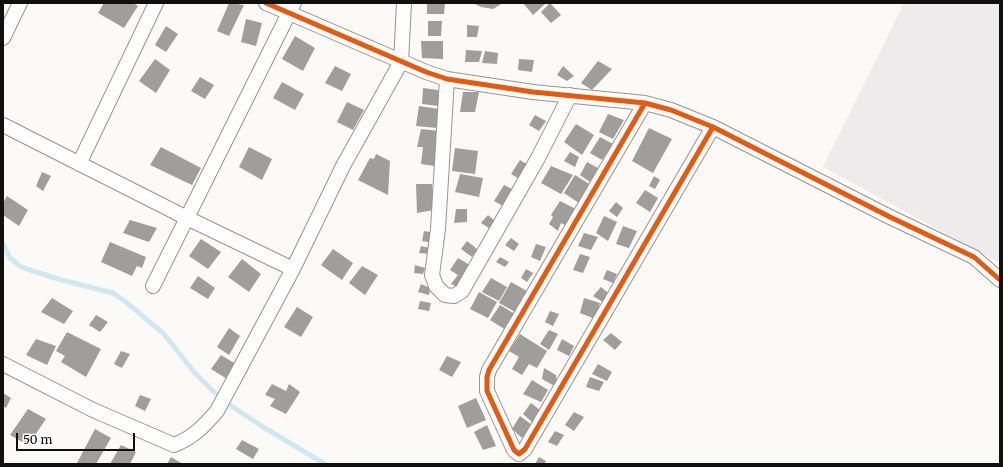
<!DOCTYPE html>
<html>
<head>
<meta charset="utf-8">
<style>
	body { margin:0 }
	#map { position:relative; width:1003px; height:467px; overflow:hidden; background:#fcfaf6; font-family:Merriweather,serif }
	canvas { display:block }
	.frame { position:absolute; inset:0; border:4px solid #101010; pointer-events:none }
	.scale { position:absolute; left:16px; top:433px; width:119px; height:18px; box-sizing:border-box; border:2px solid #101010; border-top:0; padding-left:5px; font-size:12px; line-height:14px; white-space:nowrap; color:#101010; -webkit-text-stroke:3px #fff; paint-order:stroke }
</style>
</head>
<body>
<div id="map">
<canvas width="1003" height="467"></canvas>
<div class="frame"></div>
<div class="scale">50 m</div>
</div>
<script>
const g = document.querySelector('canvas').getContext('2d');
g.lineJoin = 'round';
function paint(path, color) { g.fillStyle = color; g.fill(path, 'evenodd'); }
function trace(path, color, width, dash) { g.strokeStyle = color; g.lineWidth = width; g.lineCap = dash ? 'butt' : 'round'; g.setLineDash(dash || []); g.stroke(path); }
const industrial = new Path2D(`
	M904 3H1000V263L823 167Z`);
const stream = new Path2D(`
	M3 244 10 258 21 267 58 279 113 293 126 302 164 334 194 372 215 393
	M230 405 263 427 325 464`);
const building = new Path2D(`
	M104 3H133L138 6 124 28 98 13Z
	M229 3 244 5 229 36 217 31Z
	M427 3H445L444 14H427Z
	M473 3H503L493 9 481 7Z
	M523 3H546L533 15Z
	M550 3 561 15 551 23 541 12Z
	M246 19 262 23 256 46 241 42Z
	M428 21H442L441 36H428Z
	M467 25 479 26 477 37H467Z
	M166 26 178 34 166 52 155 45Z
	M295 36 315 48 303 71 282 59Z
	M421 41H443V59L422 58Z
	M466 50 482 51 479 62H465Z
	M485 51 498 53 497 64 482 63Z
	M155 59 170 70 156 93 139 81Z
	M519 59 534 60 532 72 518 70Z
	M598 61 612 69 592 90 581 83Z
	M335 66 351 74 342 91 325 83Z
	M563 66 574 76 567 81 557 75Z
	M200 77 214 85 205 99 191 91Z
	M282 82 304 94 295 110 273 98Z
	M423 88 438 90 439 106 422 104Z
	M463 92H479L475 112H460Z
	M347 102 364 110 353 130 337 122Z
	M419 106 439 109 437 128 416 126Z
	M608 114 624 120 613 139 599 132Z
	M535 115 546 121 539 131 529 125Z
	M576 124 594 135 582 155 564 142Z
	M649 128 672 139 653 173 632 161Z
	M421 129 440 131 434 166 421 164 423 147H417Z
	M600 137 613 144 602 160 590 153Z
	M161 147 201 168 192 185 150 165Z
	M249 147 272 159 262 180 239 167Z
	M455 148 478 151 475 174 452 171Z
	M570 152 579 157 575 167 564 161Z
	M376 154 390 161 388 195 358 180 370 158 374 159Z
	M520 160 530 166 521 180 511 174Z
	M587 162 598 168 590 182 580 175Z
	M551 166 573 175 561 194 541 183Z
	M42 172 51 176 43 191 36 186Z
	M460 174 483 178 479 197 455 192Z
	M575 175 591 185 579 203 564 193Z
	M654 176 660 180 655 189 649 186Z
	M416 184H432L434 210 417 213Z
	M504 185 514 190 503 206 494 201Z
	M645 190 658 198 650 212 636 203Z
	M7 196 28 210 19 226 3 215V203Z
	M560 201 576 209 567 226 561 223 558 231 549 224 553 217 551 215Z
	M616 202 623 208 617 217 609 211Z
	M456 209H467V222L454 223Z
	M488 215 497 223 492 230 481 223Z
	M604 216 617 222 608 241 596 233Z
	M130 220 157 228 149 242 123 233Z
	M623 226 637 231 629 248 616 244Z
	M424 231 436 233 434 243 422 241Z
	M584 233 598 237 591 250 578 246Z
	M511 238 519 244 514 251 505 245Z
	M201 239 221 252 208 269 189 256Z
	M467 241 477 249 472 257 461 249Z
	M110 242 146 257 142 268 137 266 132 276 101 262Z
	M536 244 546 247 540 261 531 257Z
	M421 246 430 248V254L419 253Z
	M333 249 353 263 342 280 321 265Z
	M580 254 590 257 583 273 573 270Z
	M500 257 509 262 505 267 496 262Z
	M458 258 473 267 459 288 451 284 458 275 450 270Z
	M242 259 261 274 249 292 228 277Z
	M415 265 425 268 423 274 414 273Z
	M362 266 378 275 365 295 349 283Z
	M526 269 533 273 527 282 521 278Z
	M607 270 617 274 613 283 603 279Z
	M198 276 215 288 208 299 190 288Z
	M491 278 507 287 499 301 482 292Z
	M511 282 527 291 517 313 499 303Z
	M421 284 430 288 429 295 418 292Z
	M601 287 612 296 606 304 593 296Z
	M479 292 497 302 488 318 470 309Z
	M52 298 73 311 64 324 41 312Z
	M584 298 600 303 595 319 580 313Z
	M420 301 431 303 429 311 418 309Z
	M500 305 515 314 506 330 490 320Z
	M297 307 313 317 301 337 284 327Z
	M550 311 559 314 553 326 545 322Z
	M96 315 108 322 100 332 89 325Z
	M229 328 240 336 229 355 217 347Z
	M549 330 558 334 549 350 540 344Z
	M67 332 101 349 86 377 61 362 65 356 56 351Z
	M611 333 622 342 615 350 603 340Z
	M520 334 547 351 537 368 529 364 522 375 512 369 519 357 509 351Z
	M36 339 56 346 47 365 26 355Z
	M562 339 574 346 569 356 557 350Z
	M121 351 130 354 122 368 114 364Z
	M221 355 236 364 227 379 211 369Z
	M447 356 461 362 452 377 439 370Z
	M598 364 612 372 607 381 592 374Z
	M544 368 556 375 558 388 542 379Z
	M590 377 604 382 599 391 586 387Z
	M532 380 548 390 541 402 523 394Z
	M272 384 286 391 289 384 300 392 286 414 270 406 275 399 265 395Z
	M3 393 11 398 6 408 3 406Z
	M140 395 151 399 145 411 135 406Z
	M476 398 486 420 467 428 458 406Z
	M531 403 540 410 532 422 523 414Z
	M28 409 46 419 28 445 10 435Z
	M574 412 584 417 574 431 565 425Z
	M520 416 532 425 522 438 512 429Z
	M487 425 496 446 483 450 474 432Z
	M95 429 111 438 96 464H80L77 463Z
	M555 431 564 435 557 446 548 442Z
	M242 440 259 449 253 459 236 449Z
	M121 445 136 452 130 464H110Z
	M171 457 183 464H167Z
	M539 457 546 461 544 464H535Z`);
const street = new Path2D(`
	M266 3 426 72 447 79 533 92 645 103 671 110 713 127 890 217 974 257 1000 280
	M3 38 20 3
	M447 79 438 229 432 275 436 286 445 295 454 296 462 291 538 158 570 95
	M645 103 489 370 487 377V391L514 450 519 454 525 449 713 127
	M3 125 187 218 293 269
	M79 164 156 3
	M153 286 294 3
	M3 364 93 410 174 445C194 437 203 427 217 411L293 269 343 166 401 62 404 3`);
const cycleway = new Path2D(`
	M266 3 426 72 447 79 533 92 645 103 671 110 713 127 890 217 974 257 1000 280
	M645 103 489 370 487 377V391L514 450 519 454 525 449 713 127`);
paint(industrial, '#eeebec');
trace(stream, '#d0e8f2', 5);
paint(building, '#a09e9b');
trace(street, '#969594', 16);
trace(street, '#fffefe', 14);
trace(cycleway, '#e8590c', 5);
</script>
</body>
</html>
